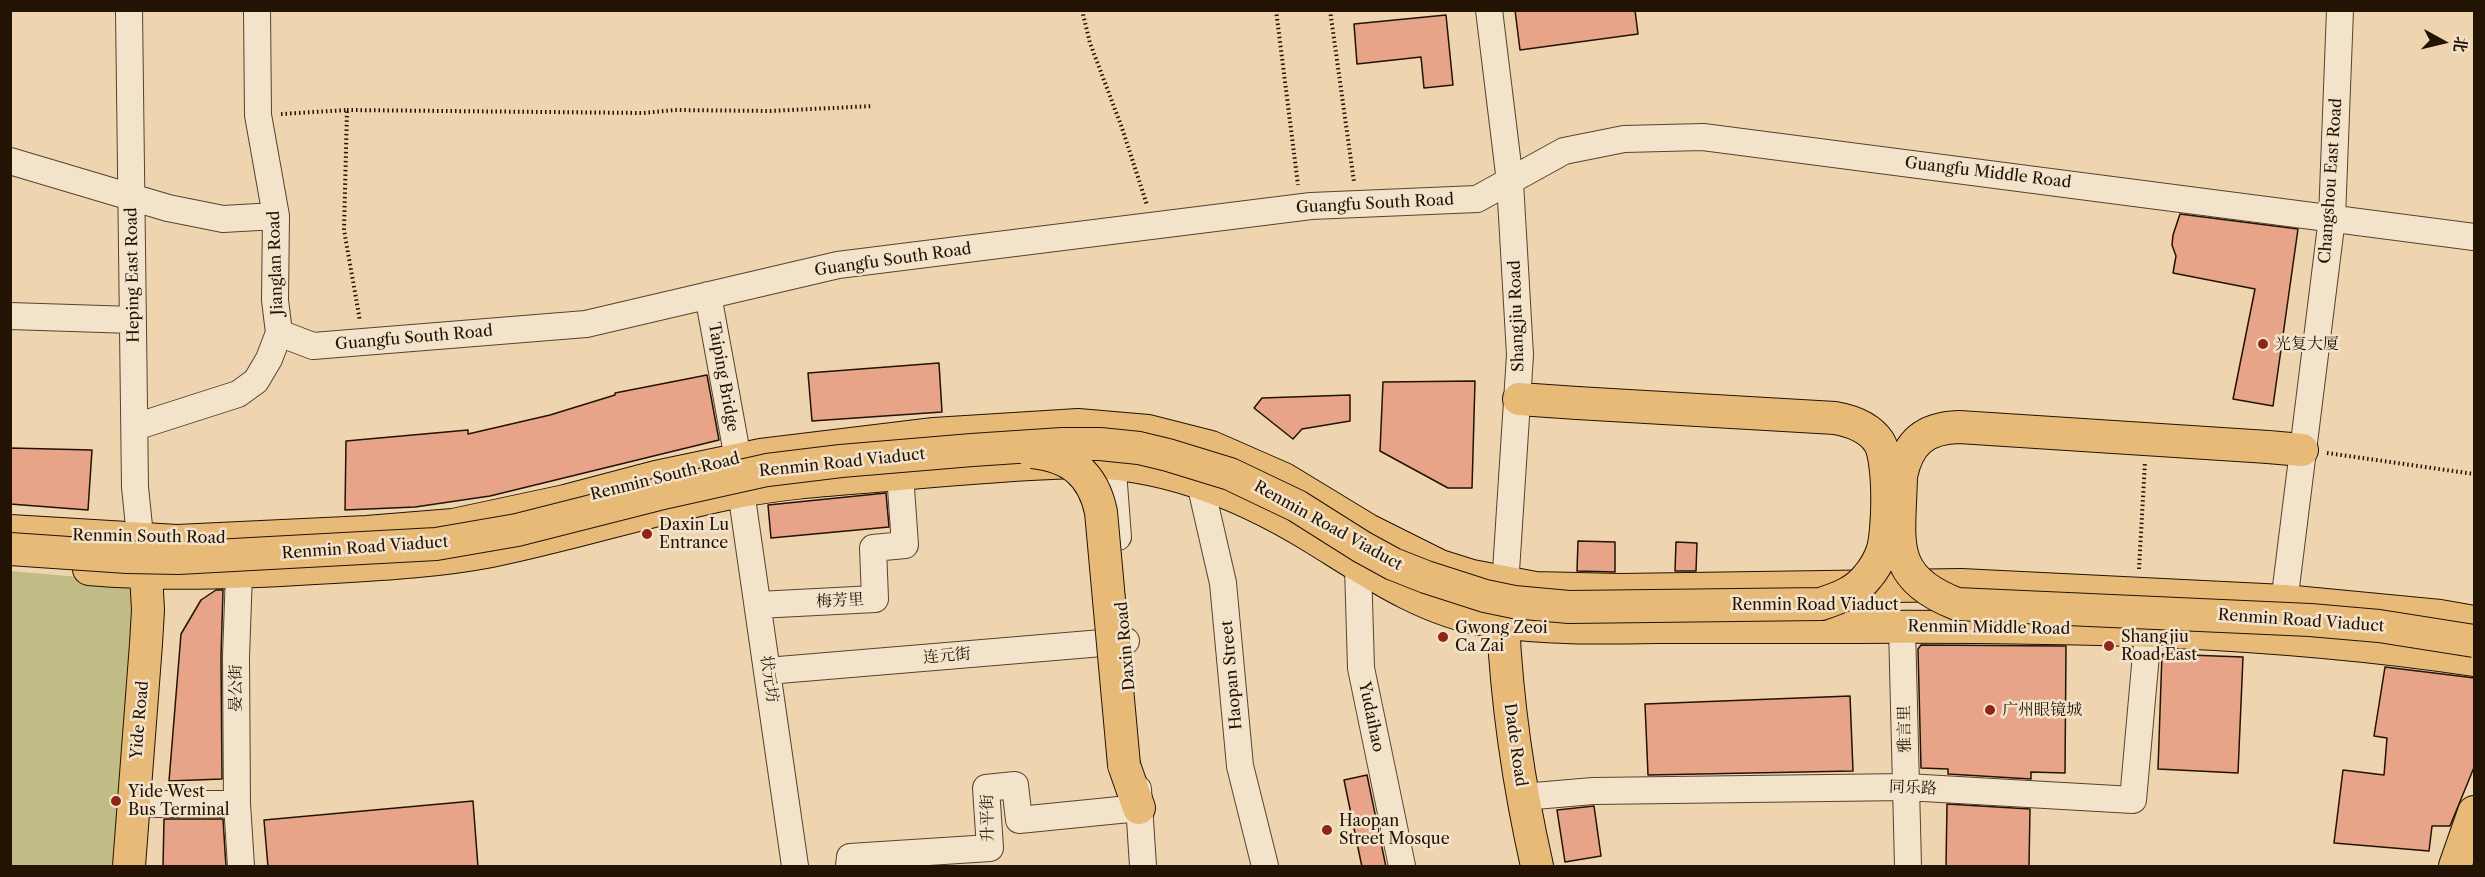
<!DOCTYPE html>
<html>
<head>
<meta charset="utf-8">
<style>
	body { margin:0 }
	#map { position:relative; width:2485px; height:877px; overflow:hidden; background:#eed4af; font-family:"Libre Caslon Text","Noto Serif SC",serif }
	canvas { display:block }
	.frame { position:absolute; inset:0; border:12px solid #221303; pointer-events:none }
	.north { position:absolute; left:2413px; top:12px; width:60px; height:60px; -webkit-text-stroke:4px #f4e3cb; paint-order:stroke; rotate:98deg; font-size:16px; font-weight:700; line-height:24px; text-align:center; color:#221303 }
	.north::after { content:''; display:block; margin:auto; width:21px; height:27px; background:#221303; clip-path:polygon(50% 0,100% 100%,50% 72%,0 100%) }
</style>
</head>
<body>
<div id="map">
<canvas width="2485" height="877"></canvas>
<div class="frame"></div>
<div class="north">北</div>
</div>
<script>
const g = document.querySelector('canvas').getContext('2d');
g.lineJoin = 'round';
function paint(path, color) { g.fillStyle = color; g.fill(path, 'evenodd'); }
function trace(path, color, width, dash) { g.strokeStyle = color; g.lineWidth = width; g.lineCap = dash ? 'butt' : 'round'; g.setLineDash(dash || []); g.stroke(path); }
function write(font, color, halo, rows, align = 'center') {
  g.font = font + ' "Libre Caslon Text","Noto Serif SC",serif'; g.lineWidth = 5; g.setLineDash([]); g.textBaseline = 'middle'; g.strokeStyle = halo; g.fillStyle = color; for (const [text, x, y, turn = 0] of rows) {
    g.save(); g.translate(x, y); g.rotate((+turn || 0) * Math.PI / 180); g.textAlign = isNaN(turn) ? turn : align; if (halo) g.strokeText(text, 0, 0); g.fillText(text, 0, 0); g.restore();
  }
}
const green = new Path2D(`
	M10 571 136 582 118 866H11Z`);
const building = new Path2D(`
	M1515 10H1635L1638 34 1520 50Z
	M1446 15 1453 85 1424 88 1421 57 1357 64 1354 24Z
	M2180 214 2298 229 2273 406 2233 399 2255 289 2173 273 2176 256 2172 245 2173 235Z
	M939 363 942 412 812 421 808 373Z
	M707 375 719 440 490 496 415 507 345 510 346 441 468 430V434L550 415 615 395V393Z
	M1475 381 1472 488H1448L1380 451 1383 382Z
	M1350 395V421L1302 429 1293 439 1254 408 1262 398Z
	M10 448 92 450 88 510 10 504Z
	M886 493 889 527 771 538 768 505Z
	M1578 541 1615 542V572L1577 571Z
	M1676 542 1697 543 1696 571H1675Z
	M216 590H223L221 657 222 779 169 781 181 634 201 600Z
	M1921 645 2066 646 2065 773 2031 772V779L1948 774V769L1921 768 1918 649Z
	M2162 654 2243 657 2238 773 2158 769Z
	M2385 667 2475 678V765L2450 826H2432L2429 851 2334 843 2343 770 2384 775 2387 738 2374 736Z
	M1850 696 1853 771 1648 775 1645 704Z
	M1367 775 1386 867H1362L1344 780Z
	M473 801 478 867H268L264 820Z
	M1947 804 2030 809 2029 867H1946Z
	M1594 806 1601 856 1565 862 1557 810Z
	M164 819H223L226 867H163Z`);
const path = new Path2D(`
	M1082 10 1090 43 1122 128 1147 205
	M1276 10 1298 185
	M1330 10 1354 182
	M347 110 643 113 675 110 770 111 873 106
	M281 114 347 110 344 230 360 321
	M2327 453 2474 474
	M2139 569 2145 462`);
const minor = new Path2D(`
	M129 10 135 487 142 556
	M1489 10 1510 182 1520 355 1504 602
	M10 161 168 208 223 219 276 216
	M708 295 738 459
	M10 316 133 320
	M279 333 313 346 586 324 838 265 1311 206 1477 199 1564 151 1624 139 1703 137 2474 237
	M135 427 238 394 256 381 269 359 279 333 275 300 276 216 258 115 257 10
	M1111 445 1118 537
	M1200 483 1223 583 1240 766 1265 866
	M741 491 795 866
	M1358 566 1361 668 1402 866
	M758 605 875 599 873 548 905 545 900 474
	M2282 619 2332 218 2340 10
	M1902 627 1908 866
	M767 671 1126 641
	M1138 789 1143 866
	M1523 797 1593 791 1906 787 2133 800 2148 632
	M132 804H237L241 866
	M237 804 236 657 239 573
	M849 866 850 857 990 848 986 788 1015 785 1019 820 1139 808`);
const major = new Path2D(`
	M1519 399 1577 403
	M2268 447 2302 450
	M10 531 177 541 367 532 453 525 565 501 656 477 761 455 934 434 1078 425 1148 431 1211 447 1284 479 1368 530 1440 566 1472 576 1535 588 1620 590 1961 585 2284 601 2440 616 2474 622
	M89 569C171 576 252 572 333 567 386 564 439 561 491 551 575 534 657 507 741 491 793 481 846 479 899 474 959 469 1020 463 1081 462 1164 462 1242 494 1311 536 1365 569 1422 610 1486 620 1543 629 1600 628 1657 627 1722 627 1788 627 1853 627 2060 626 2269 629 2474 660
	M1503 622C1507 705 1519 786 1537 866
	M1124 765 1139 808
	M129 866 146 644 148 610 146 574
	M2455 866 2474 812`);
const majorBridge = new Path2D(`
	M2268 447 1959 427C1925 428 1908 442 1901 476 1900 540 1886 577 1957 604L2310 620 2379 626 2474 641
	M1032 452C1071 456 1093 474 1101 512L1124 765
	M10 549 127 557 178 558 436 544 517 530 659 494 767 470 841 461 972 450 1062 444H1100L1139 448 1168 455 1230 474 1297 506 1362 547 1393 564 1426 577 1485 596 1514 602 1569 607 1821 604C1839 598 1856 592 1868 576 1874 569 1879 560 1882 552 1889 532 1890 459 1879 442 1869 427 1852 421 1835 418L1577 403`);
const markers = [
	[2263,344,6,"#8f2418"],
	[647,534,6,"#8f2418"],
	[1443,637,6,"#8f2418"],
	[2109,646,6,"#8f2418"],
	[1990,710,6,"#8f2418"],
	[116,801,6,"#8f2418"],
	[1327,830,6,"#8f2418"]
];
const streetNames = [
	["Guangfu Middle Road",1988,173,7],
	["Changshou East Road",2331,181,-86],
	["Guangfu South Road",1375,204,-3],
	["Guangfu South Road",893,260,-8],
	["Jianglan Road",276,263,-92],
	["Heping East Road",133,275,-91],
	["Shangjiu Road",1517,316,-92],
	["Guangfu South Road",414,338,-5],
	["Taiping Bridge",723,377,80],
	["Renmin Road Viaduct",842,463,-6],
	["Renmin South Road",665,477,-14],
	["Renmin Road Viaduct",1328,526,29],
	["Renmin South Road",149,537,1],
	["Renmin Road Viaduct",365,548,-4],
	["梅芳里",840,601,-3],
	["Renmin Road Viaduct",1815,605],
	["Renmin Road Viaduct",2301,621,4],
	["Renmin Middle Road",1989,628,1],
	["Daxin Road",1126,646,-95],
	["连元街",947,656,-5],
	["Haopan Street",1232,675,-95],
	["状元坊",769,679,82],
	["晏公街",236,688,-90],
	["Yudaihao",1371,717,78],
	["Yide Road",140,720,-85],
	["雅言里",1905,729,-91],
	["Dade Road",1515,745,82],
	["同乐路",1913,788,2],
	["升平街",988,818,-91]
];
const poiNames = [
	["光复大厦",2275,344],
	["Daxin Lu",659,525],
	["Entrance",659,543],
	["Gwong Zeoi",1455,628],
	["Ca Zai",1455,646],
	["Shangjiu",2121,637],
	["Road East",2121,655],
	["广州眼镜城",2002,710],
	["Yide West",128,792],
	["Bus Terminal",128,810],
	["Haopan",1339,821],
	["Street Mosque",1339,839]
];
paint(green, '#c1bb85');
paint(building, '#e7a489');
trace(building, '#221303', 1.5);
trace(minor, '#55432e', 28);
trace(major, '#221303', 34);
trace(path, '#221303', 4, [1.5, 3]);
trace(minor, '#f4e3cb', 26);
trace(major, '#e7ba78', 32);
trace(majorBridge, '#221303', 34, []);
trace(majorBridge, '#e7ba78', 32);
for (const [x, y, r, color] of markers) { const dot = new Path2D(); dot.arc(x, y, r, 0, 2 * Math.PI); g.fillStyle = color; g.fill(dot); trace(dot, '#f4e3cb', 2); }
write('16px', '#221303', '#f4e3cb', streetNames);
write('16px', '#221303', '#f4e3cb', poiNames, 'left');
</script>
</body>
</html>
